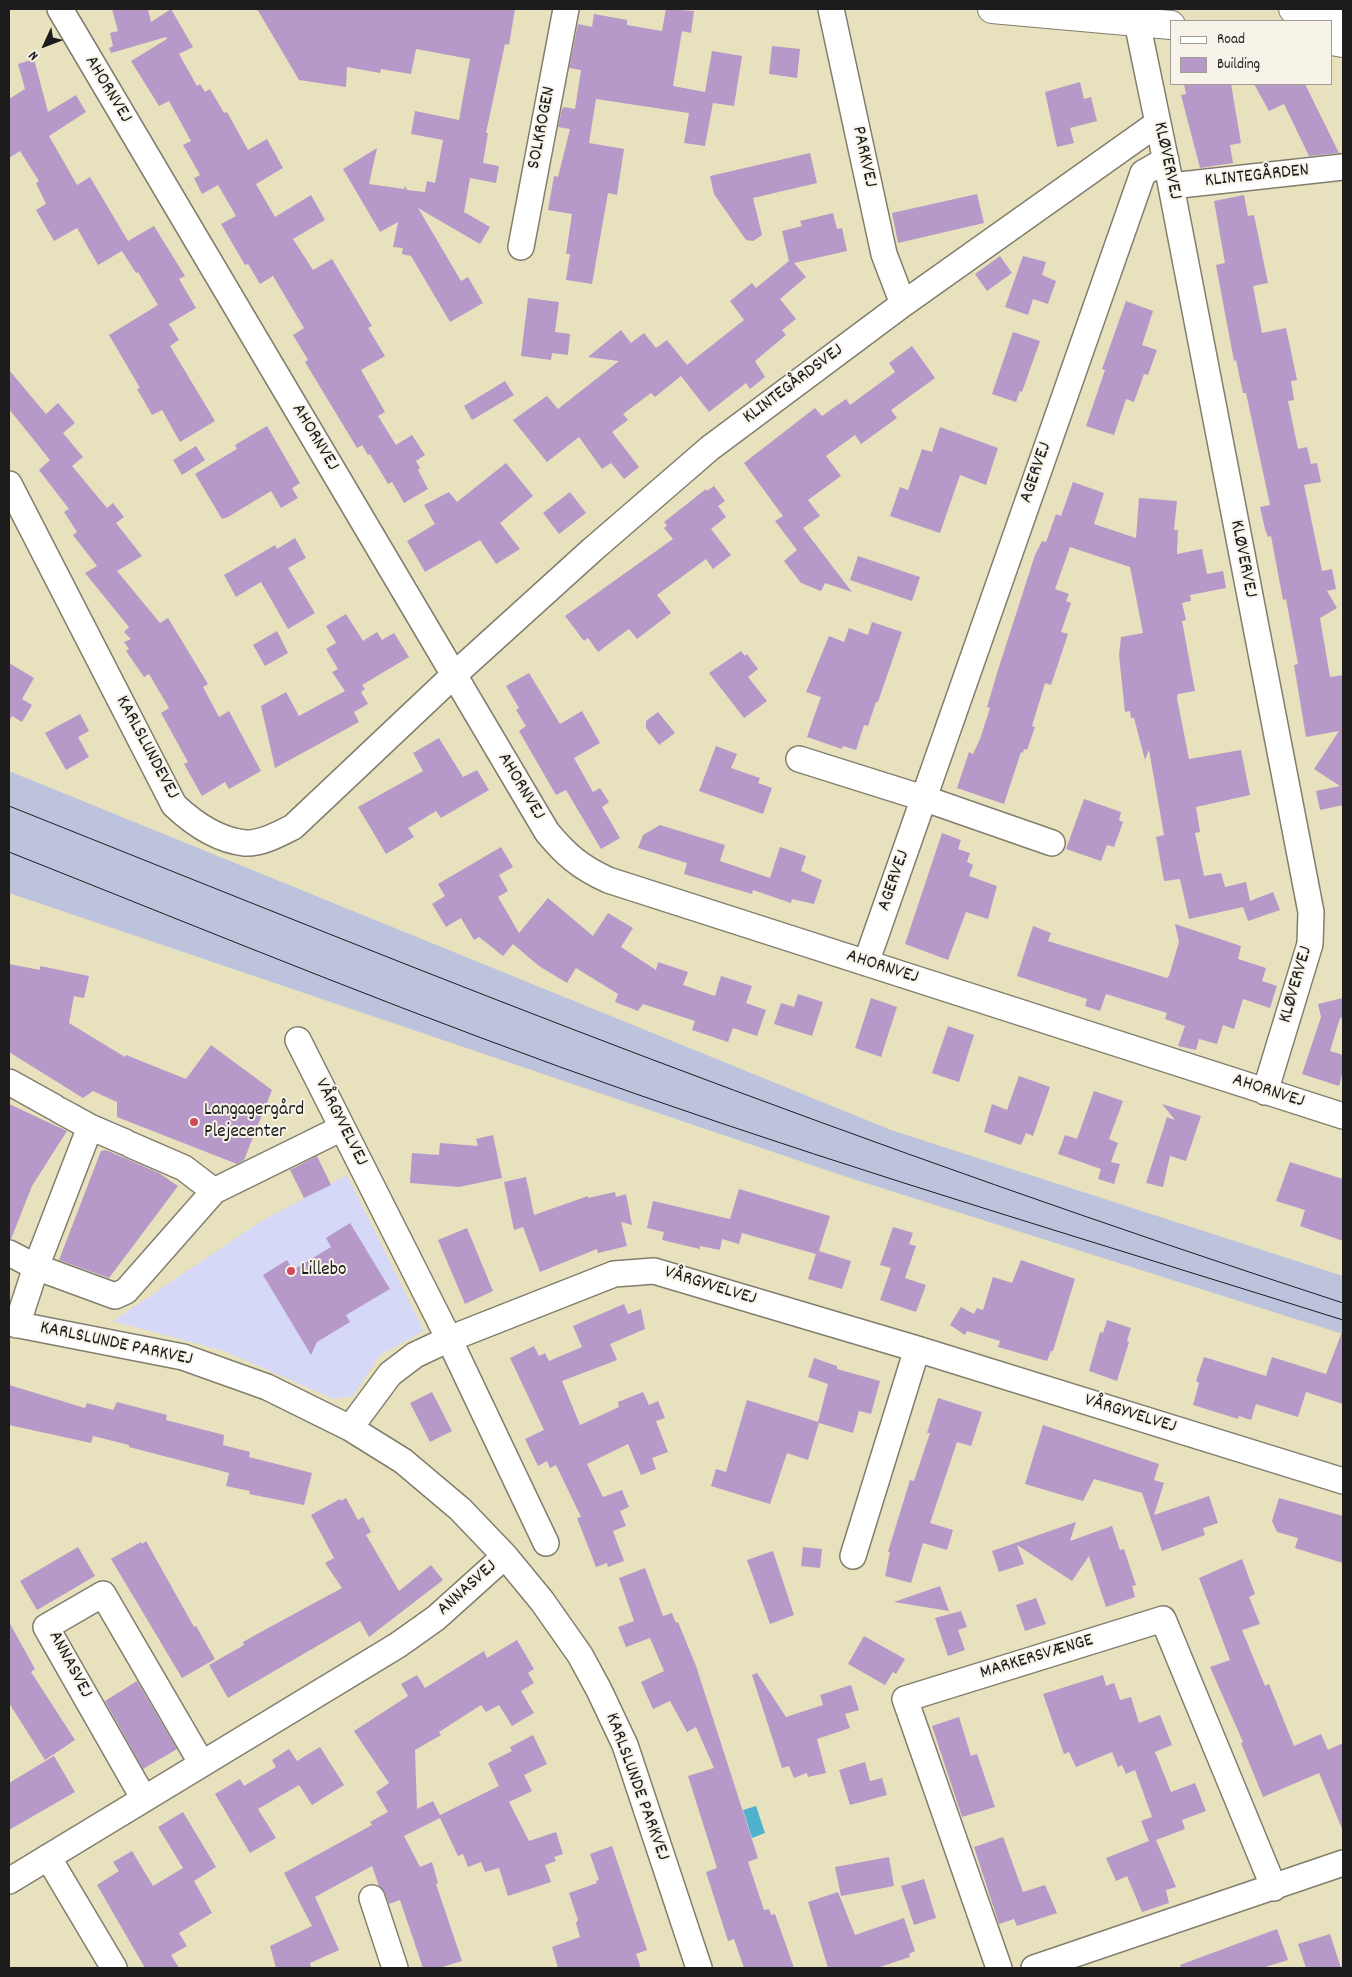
<!DOCTYPE html>
<html>
<head>
<meta charset="utf-8">
<style>
	body { margin:0 }
	#map { position:relative; width:1352px; height:1977px; overflow:hidden; background:#e8e1be; font-family:Dekko,sans-serif }
	canvas { display:block }
	.frame { position:absolute; inset:0; border:10px solid #1c1c1c; pointer-events:none }
	.legend { position:absolute; left:1170px; top:20px; width:162px; height:65px; box-sizing:border-box; background:#f7f3e8; border:1px solid #9f9d96; margin:0; padding:6px 9px; list-style:none; font-size:15px; color:#1c1c1c }
	.legend li { display:flex; align-items:center; gap:10px; height:25px }
	.legend b { width:25px; border:1px solid #9f9d96 }
	.north { position:absolute; left:20px; top:20px; width:50px; height:50px; -webkit-text-stroke:4px #f7f3e8; paint-order:stroke; rotate:227deg; font-size:14px; font-weight:700; line-height:20px; text-align:center; color:#1c1c1c }
	.north::after { content:''; display:block; margin:auto; width:18px; height:22px; background:#1c1c1c; clip-path:polygon(50% 0,100% 100%,50% 72%,0 100%) }
</style>
</head>
<body>
<div id="map">
<canvas width="1352" height="1977"></canvas>
<div class="frame"></div>
<ul class="legend">
<li><b style="height:6px;background:#fff"></b>Road</li>
<li><b style="height:14px;background:#b699c8"></b>Building</li>
</ul>
<div class="north">N</div>
</div>
<script>
const g = document.querySelector('canvas').getContext('2d');
g.lineJoin = 'round';
function paint(path, color) { g.fillStyle = color; g.fill(path, 'evenodd'); }
function trace(path, color, width, dash) { g.strokeStyle = color; g.lineWidth = width; g.lineCap = dash ? 'butt' : 'round'; g.setLineDash(dash || []); g.stroke(path); }
function write(font, color, halo, rows, align = 'center') {
  g.font = font + ' Dekko,sans-serif'; g.lineWidth = 4; g.setLineDash([]); g.textBaseline = 'middle'; g.strokeStyle = halo; g.fillStyle = color; for (const [text, x, y, turn = 0] of rows) {
    g.save(); g.translate(x, y); g.rotate((+turn || 0) * Math.PI / 180); g.textAlign = isNaN(turn) ? turn : align; if (halo) g.strokeText(text, 0, 0); g.fillText(text, 0, 0); g.restore();
  }
}
const built = new Path2D(`
	M347 1175 424 1331 380 1355 353 1396 334 1399 224 1351 113 1321 260 1222Z`);
const industrial = new Path2D(`
	M9 771 891 1130 1343 1276V1334L850 1178 9 893Z`);
const water = new Path2D(`
	M756 1806 765 1833 752 1838 743 1810Z`);
const building = new Path2D(`
	M112 9H148L151 22 171 9 193 47 179 54 197 86 200 84 205 92 210 89 224 113 227 112 248 150 267 139 283 168 256 184 275 217 311 195 325 220 293 239 313 270 332 259 372 326 368 328 385 356 361 370 385 412 378 416 396 445 412 435 425 455 416 461 420 468 418 470 428 489 404 503 392 482 388 484 370 454 368 455 362 445 357 448 305 362 308 360 293 335 304 328 273 276 260 284 248 264 245 265 221 224 236 216 218 185 202 194 194 178 200 175 183 145 191 141 169 101 159 106 131 61 167 39 166 37 111 53 109 48 113 46 110 33 118 31Z
	M257 9H515L509 45 505 44 486 133H488L483 163 499 166 496 183 470 178 464 212 490 227 480 244 418 208 461 281 468 277 483 303 450 322 411 256 402 254 403 248 393 247 398 222 380 232 343 169 377 148 369 184 404 189 405 186 407 190 425 192 427 181 435 183 443 140 411 134 415 111 459 120 470 59 416 49 411 74 381 69 380 73 347 67 346 87 299 80Z
	M666 9 694 11 691 33 682 31 673 86 705 92 712 51 742 56 734 106 713 103 705 146 684 143 689 113 596 99 589 143 624 149 617 195 608 193 592 284 566 280 570 254H566L572 214 548 210 554 176 558 177 570 129 558 127 562 109 564 107 575 109 581 70 569 68 578 24 592 27 594 14 627 20V25L662 31Z
	M772 46 800 49 797 78 769 74Z
	M34 59 48 112 76 95 86 112 49 136 77 185 90 177 128 241 154 226 185 276 179 279 196 308 169 324 179 340 170 346 215 421 180 442 162 410 152 415 137 389 140 388 109 335 158 305 138 272 136 273 122 251 98 265 77 228 54 241 36 210 46 204 36 183 39 181 20 151 9 158V99L25 89 18 64Z
	M1080 82 1084 99 1091 97 1097 121 1070 128 1074 143 1057 147 1045 92Z
	M1184 84H1231L1241 143 1230 145 1233 163 1200 168 1181 95 1186 94Z
	M1254 84H1305L1339 153 1309 156 1284 104 1269 111Z
	M810 153 817 183 753 198 762 235 753 241 746 240 714 194 710 176Z
	M977 194 984 223 898 243 892 213Z
	M1244 195 1248 216 1254 215 1268 283 1253 286 1262 333 1286 328 1297 380 1291 381 1294 400 1288 401 1298 449 1307 447 1311 464 1317 463 1321 482 1304 485 1322 571 1332 569 1336 589 1327 591 1337 608 1320 618 1330 677 1343 675V805L1320 810 1316 791 1340 786 1314 769 1339 731 1306 737 1294 665 1298 664 1286 599 1283 600 1271 536 1268 537 1265 529 1260 507 1270 505 1246 393H1243L1236 360 1234 361 1216 265 1225 263 1214 201Z
	M833 213 837 229 842 228 847 251 794 263 806 277 780 299 796 319 782 330 786 335 755 361 765 377 750 389 746 383 709 412 681 376 655 397 651 393 623 414 628 420 612 432 639 467 624 479 611 463 602 469 579 437 547 462 513 420 547 396 558 409 619 361 588 357 621 330 631 343 644 333 656 348 667 340 687 365 744 320 730 301 752 283 756 288 789 261 782 231 802 226 800 221Z
	M1000 256 1012 273 987 291 975 274Z
	M1023 256 1046 262 1042 275 1056 281 1048 304 1033 299 1028 315 1005 307Z
	M528 298 559 302 555 332 570 334 568 355 552 353 551 360 521 356Z
	M1126 301 1153 311 1142 345 1157 350 1148 375 1144 374 1134 402 1126 399 1114 435 1086 426 1105 370 1102 369Z
	M1013 332 1040 341 1022 392 1020 391 1016 402 992 394Z
	M912 346 935 378 891 410 897 418 861 444 855 435 826 456 841 476 808 500 820 516 803 528 852 592 825 583 821 591 801 583 784 561 797 550 775 521 783 516 744 463 815 408 822 416 846 399 850 405 895 372 889 363Z
	M9 370 46 414 58 403 75 423 63 433 83 457 72 466 107 508 113 503 124 517 116 523 142 556 117 571 160 623 168 618 208 684 203 687 219 717 229 711 261 771 229 789 225 782 202 796 184 764 188 762 161 713 169 708 149 674 144 677 126 651 129 649 124 642 131 639 124 632 129 627 85 573 97 566 73 535 77 532 64 512 69 509 39 470 50 460 9 409Z
	M505 381 514 395 472 420 464 406Z
	M267 426 300 483 292 488 298 498 281 508 271 491 228 517 222 519 195 474 237 449 235 445Z
	M940 427 998 448 986 485 960 475 940 533 890 516 900 487 908 490 922 449 932 452Z
	M196 446 205 460 182 475 173 460Z
	M506 463 533 496 500 523 520 549 496 564 480 540 425 572 407 541 435 524 424 505 449 492 457 502Z
	M1073 482 1104 493 1094 524 1136 538 1139 498 1177 501 1174 530H1178L1177 554 1202 549 1207 574 1223 571 1226 588 1190 595 1191 601 1182 603 1186 620 1182 621 1195 691 1178 694 1177 698 1189 759 1241 750 1250 795 1196 807 1200 832 1195 833 1204 876 1221 873 1225 887 1246 882 1250 901 1273 892 1280 910 1248 921 1243 907 1189 919 1180 879 1164 881 1156 837 1164 835 1149 750 1145 760 1134 718H1131L1130 711 1125 712 1119 655 1121 637 1143 633 1130 567 1070 547 1055 589 1069 594 1066 601 1071 603 1061 632 1068 634 1051 685 1045 683 1032 726 1035 727 1027 750 1024 749 1023 753 1021 752 1004 804 957 788 969 752 973 754 980 739 990 708 987 707 998 670 1035 555 1042 541 1046 542 1056 514 1061 516Z
	M714 486 725 501 718 506 726 517 711 529 731 555 713 569 706 559 657 595 671 613 637 639 629 629 598 652 588 638 584 641 565 616 673 539 664 528 667 525 664 522 706 489 707 491Z
	M570 492 586 513 559 534 543 513Z
	M295 538 306 558 288 568 315 613 288 629 261 582 236 597 224 575 275 545 277 549Z
	M858 556 920 577 912 601 850 580Z
	M346 614 363 641 377 632 382 640 394 633 409 657 362 685 365 689 361 692 368 704 354 712 359 722 275 768 261 706 286 692 299 716 345 691 332 672 338 669 326 649 336 643 326 626Z
	M872 622 902 632 878 702H876L868 726 864 725 856 750 843 746 842 749 807 737 821 697 806 692 829 636 844 642 849 628 868 635Z
	M277 631 288 653 265 666 253 645Z
	M741 651 745 656 747 654 758 669 748 677 767 701 744 718 709 673Z
	M9 663 34 678 22 699 32 705 22 722 12 716 9 721Z
	M529 673 560 724 582 711 600 743 574 758 593 792 600 788 609 802 602 807 620 838 601 849 566 790 556 795 519 731 526 726 516 710 519 708 506 686Z
	M658 712 675 733 659 745 646 728V721Z
	M80 714 89 731 78 737 89 757 66 770 45 733Z
	M439 738 463 777 477 770 489 790 441 818 436 811 408 828 414 837 386 854 358 807 423 771 413 753Z
	M716 746 737 754 731 768 760 778 758 783 772 788 763 814 699 791Z
	M1084 799 1121 812 1119 820 1123 822 1114 847 1107 845 1101 861 1066 849Z
	M660 825 725 845 720 861 770 878 780 847 806 856 801 871 822 880 814 904 792 899 791 903 753 890 752 894 684 874 687 863 638 848 643 835Z
	M942 833 961 840 958 849 970 853 967 862 973 865 969 876 997 886 988 919 966 912 948 960 905 944Z
	M501 847 513 867 499 875 508 891 498 897 519 933 548 898 593 936 608 913 633 928 621 947 656 970 658 962 688 972 683 985 715 996 721 976 752 986 746 1003 766 1010 757 1036 733 1028 728 1042 692 1030 695 1021 643 1004 638 1011 615 1002 618 994 576 968 567 983 539 966 513 944 503 956 479 937 474 940 461 918 446 927 432 904 445 896 438 884Z
	M1175 924 1241 946 1238 959 1266 968 1262 981 1277 986 1270 1008 1243 999 1234 1029 1223 1025 1217 1044 1199 1039 1196 1050 1178 1046 1185 1026 1165 1019 1167 1013 1106 994 1100 1011 1085 1006 1087 999 1017 976 1033 926 1051 933 1048 941 1167 978 1169 976 1179 942Z
	M9 964 40 970V966L89 976 84 998 74 996 69 1023 125 1057 126 1055 186 1079 211 1045 272 1090 244 1160 237 1164 117 1117V1102L93 1091 83 1098 9 1052Z
	M798 994 823 1002 812 1036 774 1024 781 1003 794 1007Z
	M871 998 897 1007 881 1057 855 1048Z
	M1343 998V1018H1340L1330 1051 1343 1055V1071L1339 1086 1302 1074 1321 1017 1318 1004Z
	M948 1026 974 1035 959 1082 932 1073Z
	M1019 1076 1050 1087 1033 1136 1026 1133 1021 1145 984 1132 992 1104 1007 1110Z
	M1094 1091 1123 1101 1109 1139 1118 1143 1111 1162 1120 1164 1114 1184 1098 1179 1101 1169 1058 1154 1065 1135 1077 1139Z
	M9 1104 67 1131 32 1186 11 1239H9Z
	M1162 1104 1201 1116 1186 1161 1170 1156 1163 1187 1146 1183 1167 1117 1175 1120Z
	M493 1135 502 1178 459 1187 410 1183 412 1153 439 1155 440 1143 478 1146 476 1139Z
	M106 1150 159 1173 178 1186 109 1278 59 1260 101 1151Z
	M317 1156 331 1185 304 1198 290 1170Z
	M1290 1162 1343 1179V1241L1300 1226 1305 1210 1276 1201Z
	M526 1177 534 1215 588 1196V1198L615 1192 616 1197 626 1194 632 1225 621 1222 627 1246 598 1253 597 1249 540 1272 523 1227 514 1230 504 1182Z
	M739 1189 830 1216 819 1251 851 1261 842 1289 808 1279 816 1254 742 1233 739 1244 722 1239 720 1250 700 1246V1249L662 1240 664 1232 647 1228 653 1201 730 1219Z
	M350 1223 390 1289 346 1315 350 1322 317 1342 311 1355 263 1275 287 1260 293 1270 331 1247 326 1238Z
	M893 1227 913 1233 909 1244 916 1246 905 1278 926 1285 916 1312 880 1300 891 1268 880 1265Z
	M467 1228 493 1291 465 1304 438 1240Z
	M1021 1260 1075 1279 1053 1351H1051L1047 1361 998 1347 1000 1341 967 1331 965 1335 950 1325 961 1307 974 1314 977 1308 983 1310 993 1277 1012 1283Z
	M624 1304 628 1314 641 1309 645 1329 610 1344 617 1360 562 1381 580 1425 619 1407 618 1402 643 1392 649 1405 658 1401 665 1418 656 1421 668 1452 652 1458 656 1469 641 1475 628 1444 587 1464 603 1497 622 1490 629 1507 620 1511 626 1526 613 1531 624 1561 608 1567 607 1563 596 1567 577 1518 581 1517 556 1465 550 1468 547 1461 538 1466 525 1439 544 1430 510 1358 534 1346 539 1356 545 1353 549 1361 582 1347 573 1326Z
	M1107 1320 1131 1328 1127 1341 1129 1342 1117 1381 1089 1371 1100 1332 1103 1333Z
	M1342 1332 1343 1404 1306 1392 1298 1417 1256 1404 1251 1420 1239 1416 1238 1419 1193 1405 1199 1383 1196 1381 1204 1357 1266 1376 1272 1357 1326 1374Z
	M814 1358 837 1366V1369L880 1381 871 1414 859 1411 853 1433 819 1423 808 1460 787 1453 770 1504 711 1486 716 1469 726 1472 747 1400 818 1422 828 1384 808 1377Z
	M9 1385 85 1408 87 1403 113 1410 117 1402 167 1415 166 1420 224 1435 223 1445 250 1452 249 1457 312 1473 304 1505 249 1494 250 1491 226 1486 229 1473 129 1447V1445L93 1436 91 1443 9 1425Z
	M432 1392 452 1431 430 1442 410 1403Z
	M938 1398 982 1412 971 1446 957 1442 930 1523 953 1530 947 1550 923 1543 911 1583 885 1576 890 1552H888L910 1480 914 1481 930 1433H927Z
	M1043 1425 1159 1464 1154 1480 1164 1483 1154 1515 1209 1496 1218 1523 1203 1528 1205 1535 1162 1551 1142 1493 1094 1479 1083 1501 1025 1484Z
	M346 1498 358 1520 363 1517 371 1532 366 1535 399 1591 431 1565 443 1580 369 1637 360 1621 228 1698 209 1665 244 1645 243 1642 259 1633 342 1588 325 1563 334 1558 311 1515 340 1499 341 1501Z
	M1279 1498 1343 1516V1563L1295 1548 1298 1538 1277 1532 1272 1521Z
	M1076 1522 1070 1541 1112 1526 1120 1550 1124 1549 1136 1585 1132 1586 1135 1597 1106 1607 1089 1556 1072 1581 1017 1545 1024 1564 999 1572 992 1551Z
	M146 1541 194 1627 196 1626 215 1659 182 1678 111 1559 141 1542 142 1544Z
	M78 1547 95 1576 37 1610 20 1581Z
	M803 1547 822 1549 820 1568 801 1566Z
	M773 1551 794 1615 770 1624 747 1560Z
	M1242 1559 1255 1594 1249 1597 1260 1624 1242 1630 1265 1686 1269 1684 1294 1746 1321 1734 1328 1750 1343 1743V1831L1319 1773 1263 1797 1241 1743 1243 1742 1210 1667 1230 1660 1199 1578Z
	M645 1568 663 1616 672 1613 676 1623 678 1622 696 1666 758 1858 748 1862 764 1910 769 1909 771 1915 775 1914 794 1968H744L734 1939 728 1941 706 1872 717 1868 688 1776 714 1768 696 1727 687 1732 670 1701 653 1709 641 1682 664 1671 650 1638 626 1647 618 1627 634 1621 619 1578Z
	M940 1586 949 1611 894 1602Z
	M1036 1598 1046 1624 1025 1631 1016 1605Z
	M961 1611 967 1627 958 1630 965 1650 948 1656 935 1618Z
	M9 1622 35 1669 31 1672 75 1740 45 1760 9 1703Z
	M864 1636 905 1659 896 1674 893 1672 885 1685 848 1664Z
	M517 1640 534 1669 528 1673 534 1683 521 1691 534 1713 512 1726 499 1705 486 1712 481 1705 439 1732 441 1735 415 1750 417 1809 433 1801 440 1815 499 1786 488 1763 512 1751 510 1747 533 1735 547 1764 524 1775 532 1791 509 1802 529 1841 556 1832 563 1854 554 1857 556 1861 545 1865 551 1882 508 1896 499 1868 485 1872 481 1862 468 1867 463 1854 458 1856 440 1818 404 1836 420 1867 432 1862 438 1883 436 1884 462 1961 439 1968H423L400 1900 389 1904 385 1893 379 1886 372 1866 315 1897 339 1950 310 1963 311 1968H276L270 1946 312 1926 284 1873 372 1825 370 1822 388 1812 376 1792 389 1783 354 1731 408 1696 401 1684 417 1675 425 1688 484 1651 487 1658Z
	M757 1673 786 1717 823 1705 820 1695 851 1685 859 1710 845 1714 850 1728 817 1739 826 1773 808 1777 807 1773 794 1778 789 1766 782 1768 752 1675Z
	M1103 1675 1106 1686 1114 1683 1120 1700 1131 1697 1139 1723 1160 1715 1172 1745 1155 1752 1171 1792 1195 1783 1206 1811 1182 1820 1185 1829 1156 1840 1176 1887 1166 1890 1169 1903 1142 1912 1127 1876 1116 1881 1106 1858 1149 1841 1141 1821 1152 1817 1135 1770 1126 1774 1122 1765 1118 1767 1112 1752 1076 1767 1069 1752 1064 1754 1043 1694Z
	M137 1681 177 1749 143 1769 105 1701Z
	M959 1717 971 1756 977 1754 995 1807 962 1817 932 1726Z
	M320 1747 344 1785 312 1805 299 1785 258 1809 276 1838 250 1853 215 1794 240 1779 244 1786 276 1767 272 1760 289 1749 297 1761Z
	M54 1756 75 1792 9 1830V1783Z
	M865 1762 870 1781 882 1778 887 1795 850 1805 839 1770Z
	M183 1812 216 1867 194 1881 212 1913 179 1933 187 1946 171 1955 179 1968H145L97 1885 119 1871 113 1862 132 1851 153 1886 183 1868 158 1827Z
	M1003 1837 1023 1892 1045 1885 1057 1913 1017 1926 1014 1919 999 1924 974 1847Z
	M612 1846 647 1950 636 1954 641 1968H558L552 1947 580 1937 576 1923 578 1920 569 1893 597 1883 596 1881 599 1880 590 1854Z
	M889 1857 894 1886 841 1896 835 1867Z
	M924 1879 936 1918 914 1925 901 1886Z
	M838 1892 855 1935 904 1918 915 1951 909 1954 910 1957 877 1968H828L808 1902Z
	M1277 1929 1288 1960 1262 1968H1181L1180 1965Z
	M1330 1934 1341 1968H1306L1298 1944Z`);
const minor = new Path2D(`
	M60 9 547 832C566 855 580 867 608 880L1343 1116
	M831 9 884 254 903 304
	M1137 22 1171 186 1311 912 1310 944 1265 1092
	M1171 186 1343 167
	M521 247 566 9
	M9 484 174 805C193 823 217 840 245 843 261 844 279 834 293 827L454 675 592 550 710 448 903 304 1158 123
	M799 759 923 798 1052 843
	M866 963 1143 173 1166 160
	M298 1040 449 1339 546 1543
	M9 1082 54 1107
	M59 1110 90 1127 125 1142
	M131 1145 184 1168 214 1191
	M9 1253 36 1267 115 1296 126 1291 214 1191 342 1128
	M9 1323 183 1357 267 1387 350 1428 403 1461 460 1509 505 1556 542 1601 580 1655 599 1690 625 1745 699 1968
	M17 1325 36 1267 90 1127
	M350 1428 390 1374 415 1355 449 1339 614 1274 654 1271 917 1349 1343 1481
	M853 1556 917 1349
	M144 1799 46 1627 103 1594 202 1764
	M48 1857 114 1968
	M9 1881 398 1645 436 1618 505 1556
	M372 1898 395 1968
	M999 1968 905 1699 1163 1619 1274 1888
	M1034 1968 1343 1863`);
const major = new Path2D(`
	M992 9 1171 25
	M1293 9 1343 15
	M1331 41 1343 43`);
const tram = new Path2D(`
	M9 806C222 891 434 977 648 1058 878 1145 1110 1227 1343 1303
	M9 852C218 935 426 1021 639 1095 871 1176 1108 1246 1343 1320`);
const markers = [
	[194,1122,5,"#d1495b"],
	[291,1271,5,"#d1495b"]
];
const streetNames = [
	["AHORNVEJ",107,90,59],
	["SOLKROGEN",543,128,-79],
	["PARKVEJ",863,157,78],
	["KLØVERVEJ",1166,161,78],
	["KLINTEGÅRDEN",1257,177,-6],
	["KLINTEGÅRDSVEJ",794,385,-37],
	["AHORNVEJ",314,438,59],
	["AGERVEJ",1037,473,-71],
	["KLØVERVEJ",1242,559,79],
	["KARLSLUNDEVEJ",146,748,62],
	["AHORNVEJ",520,787,59],
	["AGERVEJ",895,881,-71],
	["AHORNVEJ",882,968,18],
	["KLØVERVEJ",1297,985,-74],
	["AHORNVEJ",1268,1092,18],
	["VÅRGYVELVEJ",340,1123,63],
	["VÅRGYVELVEJ",710,1287,17],
	["KARLSLUNDE PARKVEJ",116,1345,12],
	["VÅRGYVELVEJ",1130,1415,17],
	["ANNASVEJ",468,1589,-42],
	["MARKERSVÆNGE",1037,1658,-17],
	["ANNASVEJ",69,1665,62],
	["KARLSLUNDE PARKVEJ",636,1787,70]
];
const poiNames = [
	["Langagergård",204,1111],
	["Plejecenter",204,1133],
	["Lillebo",301,1271]
];
paint(built, '#d6d8f8');
paint(industrial, '#bec3dd');
paint(water, '#4eb2cd');
paint(building, '#b699c8');
trace(minor, '#827e6d', 28);
trace(major, '#827e6d', 30);
trace(minor, '#fff', 25);
trace(major, '#fff', 28);
trace(tram, '#1c1c1c', 1);
for (const [x, y, r, color] of markers) { const dot = new Path2D(); dot.arc(x, y, r, 0, 2 * Math.PI); g.fillStyle = color; g.fill(dot); trace(dot, '#f7f3e8', 2); }
write('19px', '#1c1c1c', '#f7f3e8', streetNames);
write('19px', '#1c1c1c', '#f7f3e8', poiNames, 'left');
</script>
</body>
</html>
